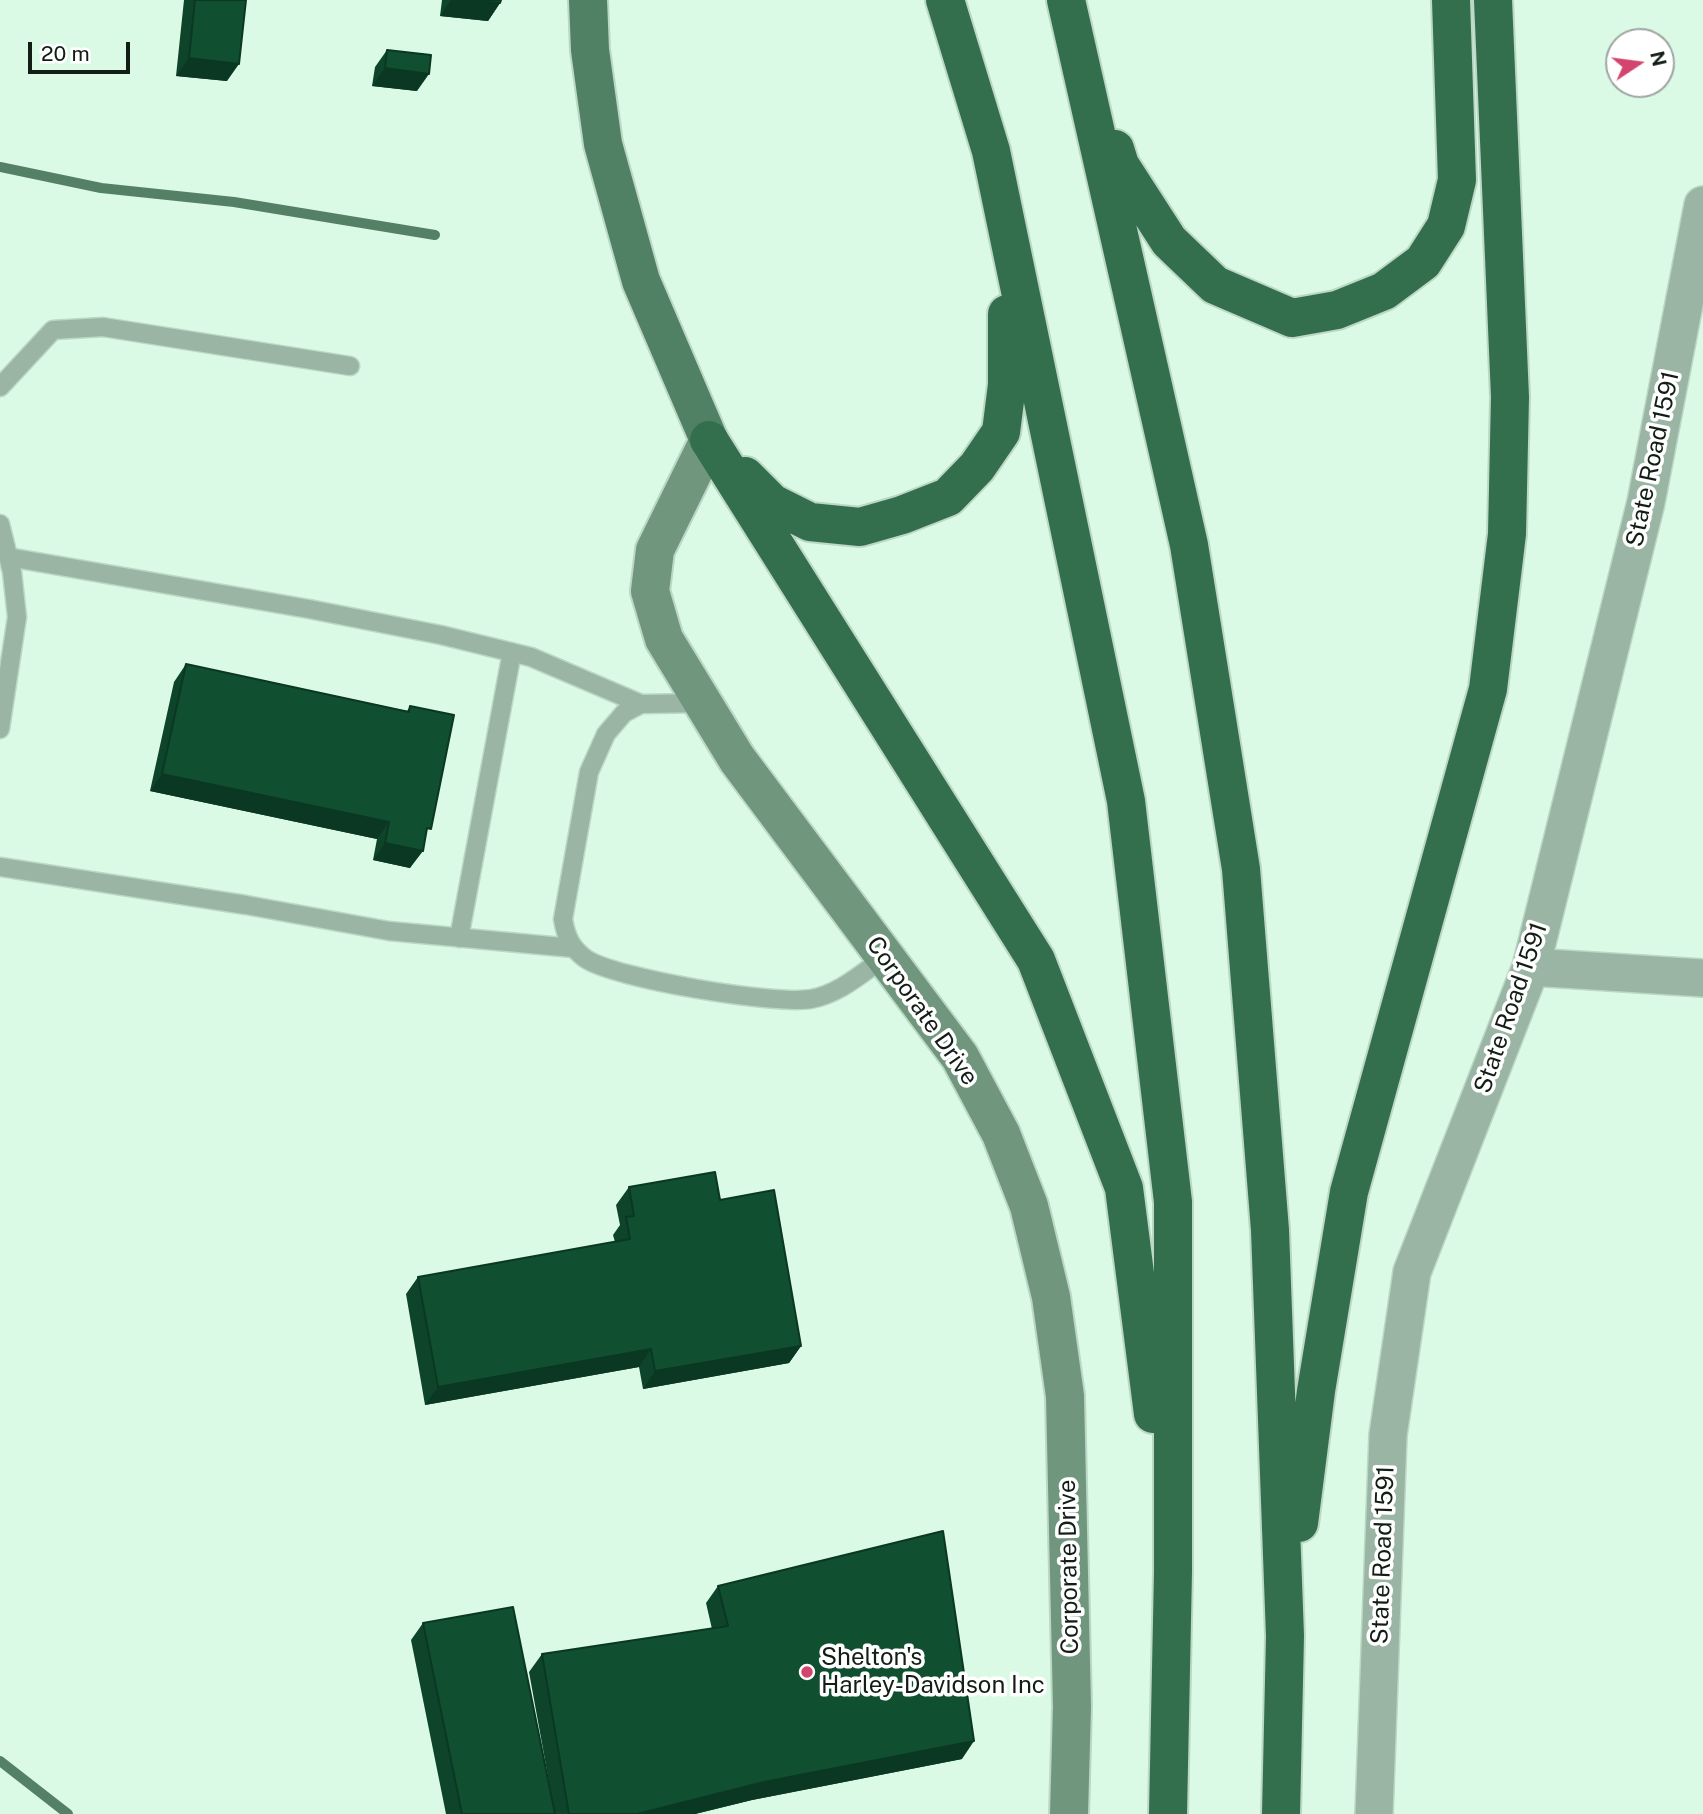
<!DOCTYPE html>
<html>
<head>
<meta charset="utf-8">
<style>
	body { margin:0 }
	#map { position:relative; width:1703px; height:1814px; overflow:hidden; background:#dbfae6; font-family:"Public Sans",sans-serif }
	canvas { display:block }
	.north { position:absolute; left:1605px; top:28px; width:70px; height:70px; box-sizing:border-box; background:#fff; border:2px solid #a0a5a2; border-radius:50%; rotate:77deg; font-size:19px; font-weight:700; line-height:28px; text-align:center; color:#121d16 }
	.north::after { content:''; display:block; margin:auto; width:24px; height:32px; background:#d3456e; clip-path:polygon(50% 0,100% 100%,50% 72%,0 100%) }
	.scale { position:absolute; left:28px; top:42px; width:102px; height:32px; box-sizing:border-box; border:4px solid #121d16; border-top:0; padding-left:9px; font-size:21px; line-height:24px; white-space:nowrap; color:#121d16; -webkit-text-stroke:5px #fff; paint-order:stroke }
</style>
</head>
<body>
<div id="map">
<canvas width="1703" height="1814"></canvas>
<div class="north">N</div>
<div class="scale">20 m</div>
</div>
<script>
const g = document.querySelector('canvas').getContext('2d');
g.lineJoin = 'round';
function trace(path, color, width, dash) { g.strokeStyle = color; g.lineWidth = width; g.lineCap = dash ? 'butt' : 'round'; g.setLineDash(dash || []); g.stroke(path); }
function paint(path, color) { g.fillStyle = color; g.fill(path, 'evenodd'); }
function write(font, color, halo, rows, align = 'center') {
  g.font = font + ' "Public Sans",sans-serif'; g.lineWidth = 7; g.setLineDash([]); g.textBaseline = 'middle'; g.strokeStyle = halo; g.fillStyle = color; for (const [text, x, y, turn = 0] of rows) {
    g.save(); g.translate(x, y); g.rotate((+turn || 0) * Math.PI / 180); g.textAlign = isNaN(turn) ? turn : align; if (halo) g.strokeText(text, 0, 0); g.fillText(text, 0, 0); g.restore();
  }
}
const stream = new Path2D(`
	M0 167 101 188 234 202 435 235
	M0 1761 68 1814`);
const lane = new Path2D(`
	M0 387 53 330 103 327 350 366
	M0 524 12 572 17 617 0 729
	M8 557 309 609 441 635 531 657 641 704
	M704 703 641 704 624 713 606 734 589 772 563 919C566 937 571 948 586 959 617 979 774 1005 811 999 839 994 862 973 885 957
	M0 867 246 905 389 931 573 948
	M459 938 512 652`);
const street = new Path2D(`
	M1531 967 1703 978
	M1374 1814 1388 1435 1412 1272 1531 967 1646 502 1703 205`);
const secondary = new Path2D(`
	M709 440 655 550 650 591 664 639 737 759 960 1057 1001 1134 1029 1206 1051 1297 1065 1396 1072 1707 1069 1814`);
const primary = new Path2D(`
	M588 0 590 50 603 144 641 281 709 440`);
const highway = new Path2D(`
	M945 0 991 151 1126 801 1173 1202V1572L1168 1814
	M1066 0 1189 545 1241 869 1270 1230 1285 1636 1281 1814
	M1115 149 1120 165 1169 241 1215 285 1292 318 1337 310 1384 291 1423 262 1446 226 1457 180 1451 0
	M709 440 1036 960 1124 1188 1153 1414
	M745 476 772 503 810 522 860 527 902 515 948 497 977 467 1001 432 1007 385V314
	M1299 1523 1316 1391 1349 1192 1488 689 1507 534 1510 397 1493 0`);
const wall = new Path2D(`
	M184 0H246L227 81 176 76Z
	M442 0H501L500 3 488 21 440 16Z
	M387 50 417 91 372 86 375 67Z
	M186 664 407 711 410 706 425 836 410 868 373 860 377 839 150 791 174 682Z
	M629 1187 720 1200 801 1346 789 1363 643 1389 639 1367 425 1405 406 1294 418 1277 615 1242 613 1235 620 1225 616 1205Z
	M718 1586 962 1759 752 1800 695 1814H446L411 1640 423 1623 551 1793 529 1672 542 1654 712 1629 706 1603Z`);
const shadedWall = new Path2D(`
	M451 0H469L500 3 488 21 440 16Z
	M189 58 239 64 227 81 176 76Z
	M385 68 429 74 417 91 372 86Z
	M162 774 389 822 377 839 150 791Z
	M385 843 423 851 410 868 373 860Z
	M801 1346 789 1363 643 1389 655 1371Z
	M651 1349 639 1367 425 1405 438 1387Z
	M974 1741 962 1759 752 1800 695 1814H637L764 1782Z`);
const building = new Path2D(`
	M195 0H246L239 64 189 58Z
	M469 0H501L500 3Z
	M387 50 431 55 429 74 385 68Z
	M186 664 409 712 410 706 454 715 431 829 427 828 423 851 385 843 389 822 162 774Z
	M715 1172 720 1200 774 1190 801 1346 655 1371 651 1349 438 1387 418 1277 630 1239 626 1217 634 1216 629 1187Z
	M943 1531 974 1741 764 1782 637 1814H569L542 1654 728 1626 718 1586Z
	M513 1607 555 1814H462L423 1623Z`);
const markers = [
	[807,1672,7,"#d3456e"]
];
const streetNames = [
	["State Road 1591",1653,459,-78],
	["State Road 1591",1511,1008,-71],
	["Corporate Drive",922,1011,55],
	["State Road 1591",1383,1555,-88],
	["Corporate Drive",1069,1567,-91]
];
const poiNames = [
	["Shelton's",821,1658],
	["Harley-Davidson Inc",821,1686]
];
trace(stream, '#548166', 10);
trace(lane, '#bbd7c5', 21);
trace(street, '#bbd7c5', 40);
trace(secondary, '#bbd7c5', 42);
trace(primary, '#bbd7c5', 42);
trace(highway, '#bbd7c5', 42);
trace(lane, '#9bb5a4', 18);
trace(street, '#9bb5a4', 37);
trace(secondary, '#70977e', 38);
trace(primary, '#518164', 38);
trace(highway, '#346f4d', 38);
paint(wall, '#0e452a');
paint(shadedWall, '#0b3822');
paint(building, '#105031');
trace(building, '#0b3822', 2);
for (const [x, y, r, color] of markers) { const dot = new Path2D(); dot.arc(x, y, r, 0, 2 * Math.PI); g.fillStyle = color; g.fill(dot); trace(dot, '#fff', 2.5); }
write('24px', '#121d16', '#fff', streetNames);
write('24px', '#121d16', '#fff', poiNames, 'left');
</script>
</body>
</html>
